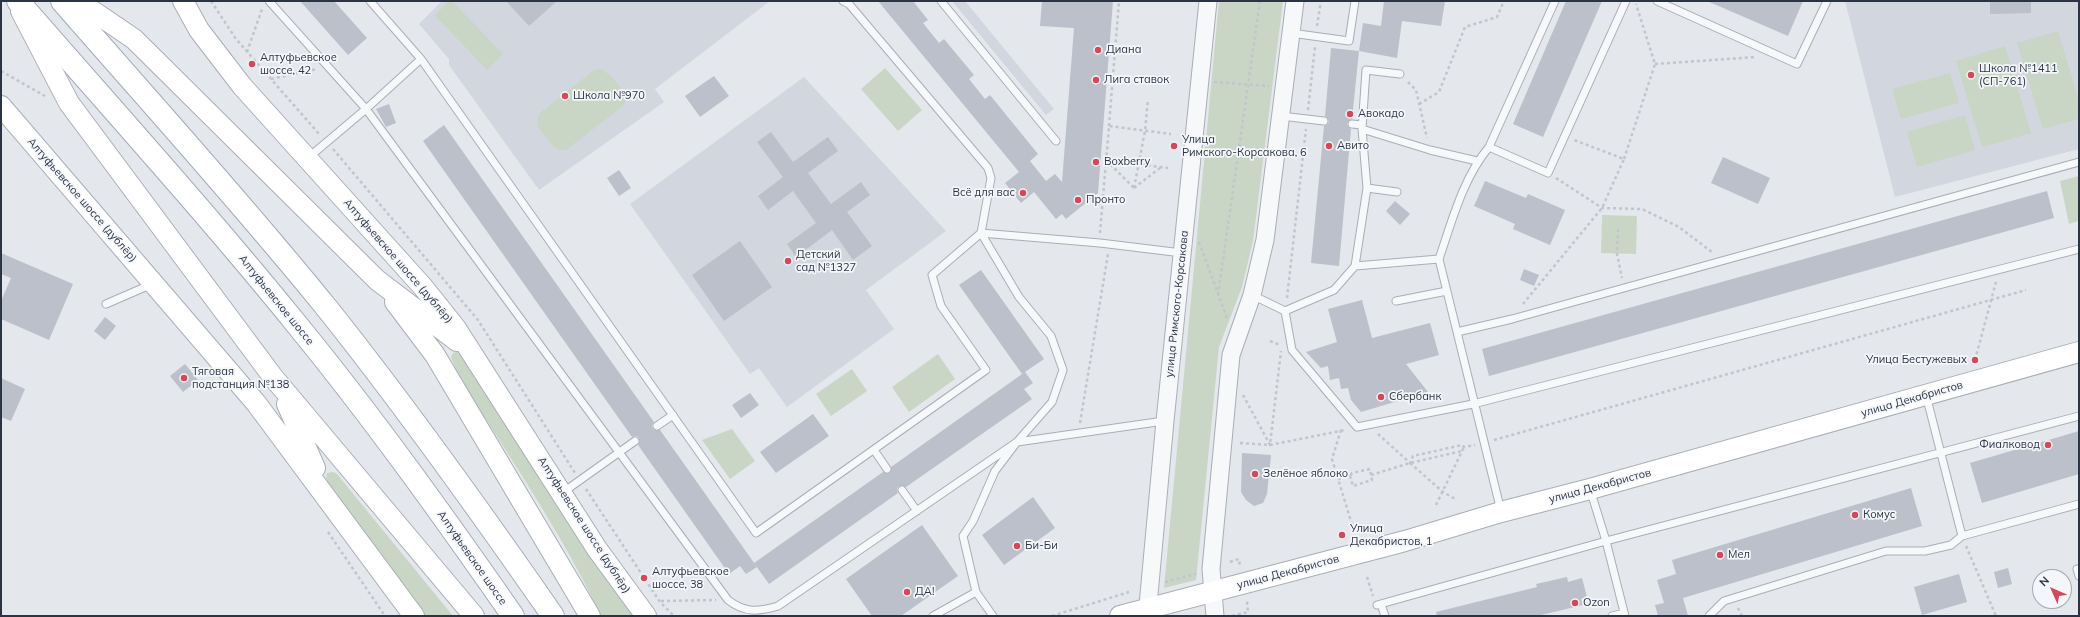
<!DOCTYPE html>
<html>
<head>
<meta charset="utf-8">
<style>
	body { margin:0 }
	#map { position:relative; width:2080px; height:617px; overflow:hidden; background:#e4e7ec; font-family:Mulish,sans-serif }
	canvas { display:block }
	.frame { position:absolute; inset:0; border:2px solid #2b3445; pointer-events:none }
	.north { position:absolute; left:2032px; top:569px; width:40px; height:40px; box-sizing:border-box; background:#f4f6f9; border:1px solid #a4a8b1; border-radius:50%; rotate:315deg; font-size:11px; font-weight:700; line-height:16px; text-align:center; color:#2b3445 }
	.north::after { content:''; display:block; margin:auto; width:14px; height:18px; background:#d1495b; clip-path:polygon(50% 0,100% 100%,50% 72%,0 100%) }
</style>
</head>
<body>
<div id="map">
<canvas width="2080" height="617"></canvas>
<div class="frame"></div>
<div class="north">N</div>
</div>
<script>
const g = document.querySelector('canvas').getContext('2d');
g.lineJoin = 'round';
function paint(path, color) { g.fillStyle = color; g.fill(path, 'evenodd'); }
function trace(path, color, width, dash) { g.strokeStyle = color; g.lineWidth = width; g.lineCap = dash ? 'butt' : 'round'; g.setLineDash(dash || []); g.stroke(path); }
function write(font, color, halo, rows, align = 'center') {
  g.font = font + ' Mulish,sans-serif'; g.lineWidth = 3.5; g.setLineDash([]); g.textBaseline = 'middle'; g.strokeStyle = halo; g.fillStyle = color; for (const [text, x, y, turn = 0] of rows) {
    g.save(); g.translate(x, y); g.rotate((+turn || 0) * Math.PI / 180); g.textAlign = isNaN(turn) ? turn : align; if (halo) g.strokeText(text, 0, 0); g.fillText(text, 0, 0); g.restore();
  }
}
const built = new Path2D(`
	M442 1H770L655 89 664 102 539 190 449 65V59L419 24Z
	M952 1H965L1054 109 1046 115Z
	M1845 1H2079V149L1895 197Z
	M804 77 946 231 866 290 894 329 787 407 759 368 750 374 630 204Z`);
const green = new Path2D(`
	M449 1H452L503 54 487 70 435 15Z
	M1219 1H1283L1253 241 1242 287 1219 347 1196 580 1164 588Z
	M2058 31 2079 101V119L2043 129 2017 43Z
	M2005 46 2031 133 1982 147 1956 61Z
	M885 68 922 110 898 131 861 89Z
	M601 69C611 74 624 89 626 101L623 106 566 150H559L554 147 537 126V119L540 113 594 70Z
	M1950 73 1959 103 1901 119 1892 89Z
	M1965 115 1975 150 1917 167 1907 132Z
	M2079 176V221L2069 224 2060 181Z
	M1602 215 1637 216 1636 254 1601 253Z
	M459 351 636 616H601C562 533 508 455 459 377L451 357 453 353Z
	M938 354 955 379 909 412 892 387Z
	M852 369 867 391 831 416 816 394Z
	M732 429 755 461 730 479 702 440Z
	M333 472 337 474 453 616H424L326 481 327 473Z`);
const building = new Path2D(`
	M300 1H334L367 38 348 55Z
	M506 1H557L529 26Z
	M878 1H913L928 20 923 23 939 43 944 39 974 75 969 79 985 99 990 95 1038 154 1030 161 1046 181 1055 174 1062 182 1074 28 1040 26 1042 1H1113L1098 193 1066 219 1062 214 1056 219 1034 192 1021 203 1005 183 1019 172Z
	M1384 1H1445L1441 26 1402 21 1397 58 1359 51 1363 23 1381 26Z
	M1566 1H1602L1543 137 1513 124Z
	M1707 1H1803L1788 36Z
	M1990 1H2031V13L1990 14Z
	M1331 48 1359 51 1352 119 1347 123 1348 126 1351 129 1339 266 1311 263 1324 126 1328 124 1329 121 1325 116Z
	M714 76 729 96 700 117 685 96Z
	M389 104 396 123 386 127 376 109Z
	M444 125 654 422 652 426 653 429 660 430 757 567 746 574 740 566 729 574 638 445 639 438 637 436 632 437 423 141Z
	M771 132 793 162 828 137 838 151 808 173 831 204 861 182 870 195 847 212 872 246 853 260 832 230 796 257 787 244 816 223 793 191 768 210 758 196 783 177 757 142Z
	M1723 157 1770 178 1758 204 1711 183Z
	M619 170 631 188 619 196 607 178Z
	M1485 181 1526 198 1528 194 1565 210 1550 245 1513 229 1515 224 1474 206Z
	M2047 191 2054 218 1489 376 1482 349Z
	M1395 201 1410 214 1400 225 1386 211Z
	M740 241 772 287 724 321 692 275Z
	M1 253 73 284 49 340 1 319V301L11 278 1 274Z
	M1524 269 1539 275 1534 286 1520 280Z
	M981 270 1044 359 1022 374 959 285Z
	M1362 300 1372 338 1430 323 1439 355 1406 364 1428 392 1361 412 1351 400 1348 388 1341 389 1339 378 1330 380 1328 366 1321 368 1306 352 1337 342 1328 309Z
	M105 317 116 326 105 340 94 331Z
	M185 364 198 380 183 392 170 376Z
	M1025 372 1033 383 1024 389 1032 399 906 487 899 486 897 488 898 493 769 584 754 563 883 472 890 473 891 467Z
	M1 378 25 389 11 421 1 417Z
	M750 393 759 405 741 418 732 405Z
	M813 414 829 436 776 473 760 452Z
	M2079 431V474L1982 503 1970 463Z
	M1242 453 1271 455 1267 494 1263 503 1254 506 1246 500 1241 492Z
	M1911 488 1922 526 1683 598 1688 616H1658L1655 605 1664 603 1657 580 1676 574 1672 560Z
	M1033 497 1055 528 1004 565 982 535Z
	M922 525 958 576 901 616H872L846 579Z
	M2008 568 2012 584 1998 588 1994 572Z
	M1959 574 1967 602 1922 615 1914 587Z
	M1567 577 1568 582 1582 578 1587 597 1581 599 1583 605 1537 616H1437L1436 612 1537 587 1536 584Z`);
const path = new Path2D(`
	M211 1 236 39 320 135
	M1317 26 1321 1
	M247 52 262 9
	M1655 64 1756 57
	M1 71 45 96
	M271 79 317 69
	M1214 82 1269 86
	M1408 82 1416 90 1427 138
	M1419 104 1439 92 1465 27 1497 17 1504 1
	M1308 110 1315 47
	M1109 126 1119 1
	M333 149 478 320 575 473
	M1624 159 1655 64 1636 4
	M1106 160 1168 168
	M1106 160 1134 188
	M1556 178 1602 208 1642 209 1679 227 1713 253
	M1134 188 1145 131 1148 99
	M1134 188 1160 168
	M1618 229 1617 254 1622 278
	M1100 233 1109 126 1171 134
	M1199 242 1227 318
	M1218 295 1260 1
	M1287 298 1306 129
	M1523 304 1602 208 1624 159 1574 140
	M1270 341 1280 345
	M1975 360 1996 282
	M1243 395 1270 445 1281 351
	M1080 423 1108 254
	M1341 430 1332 459 1353 528
	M1378 434 1410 463 1413 456 1462 445 1464 447 1475 445
	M1494 440 2026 290
	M1240 443 1270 445 1345 430
	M1410 463 1443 492 1457 500
	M1371 475 1410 463 1462 451
	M1338 479 1350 476 1353 486 1372 480 1370 469 1352 473 1350 476
	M586 489 660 602 674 616
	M1436 505 1464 447
	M328 532 385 616
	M1966 546 1996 616
	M1230 562 1239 559 1240 567
	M1367 577 1373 596
	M1165 582 1196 574
	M661 601 716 600
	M1738 608 1742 616
	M1052 616 1129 592
	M1232 616 1248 612 1247 601`);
const service = new Path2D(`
	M269 1 366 109 728 600C745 613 758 612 778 606L1017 442 1164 421
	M370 1 421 59 756 533 986 370 941 306 932 275 981 233 991 178 988 168 849 4 843 1
	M941 1 1056 141
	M1657 1 1797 64 1827 1
	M1291 33 1349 41 1355 1
	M1400 74 1366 70 1362 129 1367 188 1355 266 1439 259 1457 332
	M1281 116 1324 121
	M1352 124 1362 125
	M1362 129 1430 150 1477 161
	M1489 147 1548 173 1626 1
	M309 157 366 109 421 59
	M1367 188 1397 192
	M981 233 1100 243 1182 253
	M1439 259C1452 221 1463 178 1489 147L1555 1
	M1252 295 1285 311 1292 350 1357 427 1473 404 2079 249
	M1396 301 1447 291
	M106 304 152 284
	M1285 311 1334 290 1355 266
	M1926 395 1962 536 2079 504
	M657 426 673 415
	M874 450 887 469
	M1590 489 1606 541 1625 616
	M902 490 917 511
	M562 493 635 441
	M1501 511 1457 332 1512 319 2079 162
	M2079 569H2077L2079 576
	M976 592 963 536 973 521 995 471 1017 442 1052 402 1063 370 1051 336 1019 297 981 233
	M1381 604 1385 616
	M1377 605 1606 541 2079 416
	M933 616 976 592 993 616
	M1612 616 1624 613
	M1709 616 1724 601 1886 551H1925L1951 545 1962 536`);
const tertiary = new Path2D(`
	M1147 616 1165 421 1208 1
	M1215 616 1211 569 1231 355 1252 295 1265 240 1295 1`);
const secondary = new Path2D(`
	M78 1 134 39 377 280 457 341
	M183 1 199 30 242 86 423 287 455 327 597 549 646 616
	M21 11 69 103 273 377 474 616
	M1 106 256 403 414 616
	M395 302 435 355 590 616
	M287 404 315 468
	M1120 616 1405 541 1501 512 1590 489 2079 352`);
const primary = new Path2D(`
	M18 1C112 109 208 215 298 326 374 419 444 517 513 616
	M62 1C150 102 241 202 326 307 406 407 480 511 553 616`);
const markers = [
	[1098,50,4,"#d1495b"],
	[252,64,4,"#d1495b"],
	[1971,75,4,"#d1495b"],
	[1096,80,4,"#d1495b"],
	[565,96,4,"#d1495b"],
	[1350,114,4,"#d1495b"],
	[1174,146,4,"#d1495b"],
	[1329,146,4,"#d1495b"],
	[1096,162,4,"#d1495b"],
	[1023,193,4,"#d1495b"],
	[1078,200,4,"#d1495b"],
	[788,261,4,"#d1495b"],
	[1975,360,4,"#d1495b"],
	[184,378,4,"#d1495b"],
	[1381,397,4,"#d1495b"],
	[2048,445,4,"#d1495b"],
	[1255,474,4,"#d1495b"],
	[1855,515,4,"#d1495b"],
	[1342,535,4,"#d1495b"],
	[1017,546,4,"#d1495b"],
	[1720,555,4,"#d1495b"],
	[644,578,4,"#d1495b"],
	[907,592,4,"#d1495b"],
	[1575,603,4,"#d1495b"]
];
const poiNames = [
	["Диана",1106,50],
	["Алтуфьевское",260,58],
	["шоссе, 42",260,71],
	["Школа №1411",1979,69],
	["(СП-761)",1979,82],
	["Лига ставок",1104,80],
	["Школа №970",573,96],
	["Авокадо",1358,114],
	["Улица",1182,140],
	["Римского-Корсакова, 6",1182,153],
	["Авито",1337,146],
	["Boxberry",1104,162],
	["Всё для вас",1015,193,"right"],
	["Пронто",1086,200],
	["Детский",796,255],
	["сад №1327",796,268],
	["Улица Бестужевых",1967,360,"right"],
	["Тяговая",192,372],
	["подстанция №138",192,385],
	["Сбербанк",1389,397],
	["Фиалковод",2040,445,"right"],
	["Зелёное яблоко",1263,474],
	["Комус",1863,515],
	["Улица",1350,529],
	["Декабристов, 1",1350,542],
	["Би-Би",1025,546],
	["Мел",1728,555],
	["Алтуфьевское",652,572],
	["шоссе, 38",652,585],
	["ДА!",915,592],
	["Ozon",1583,603]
];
const streetNames = [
	["Алтуфьевское шоссе (дублёр)",82,200,49],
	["Алтуфьевское шоссе (дублёр)",398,261,49],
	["Алтуфьевское шоссе",276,300,51],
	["улица Римского-Корсакова",1177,304,-84],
	["улица Декабристов",1912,399,-16],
	["улица Декабристов",1600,486,-15],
	["Алтуфьевское шоссе (дублёр)",584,525,57],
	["Алтуфьевское шоссе",472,558,55],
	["улица Декабристов",1288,572,-15]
];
paint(built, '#d2d6de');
paint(green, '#c9d6c5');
paint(building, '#bbc0ca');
trace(service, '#a9aeb7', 9);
trace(tertiary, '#a9aeb7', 19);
trace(secondary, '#a9aeb7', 22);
trace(primary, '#a3abb8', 24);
trace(path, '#c2c5cb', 2.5, [3, 3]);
trace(service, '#f7f8fa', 7);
trace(tertiary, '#f7f8fa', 17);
trace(secondary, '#fff', 20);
trace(primary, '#fff', 22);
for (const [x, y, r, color] of markers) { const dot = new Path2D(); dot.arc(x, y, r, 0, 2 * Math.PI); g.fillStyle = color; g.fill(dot); trace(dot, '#f4f6f9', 1.5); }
write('11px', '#2b3445', '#f4f6f9', poiNames, 'left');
write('11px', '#2b3445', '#f4f6f9', streetNames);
</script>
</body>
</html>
